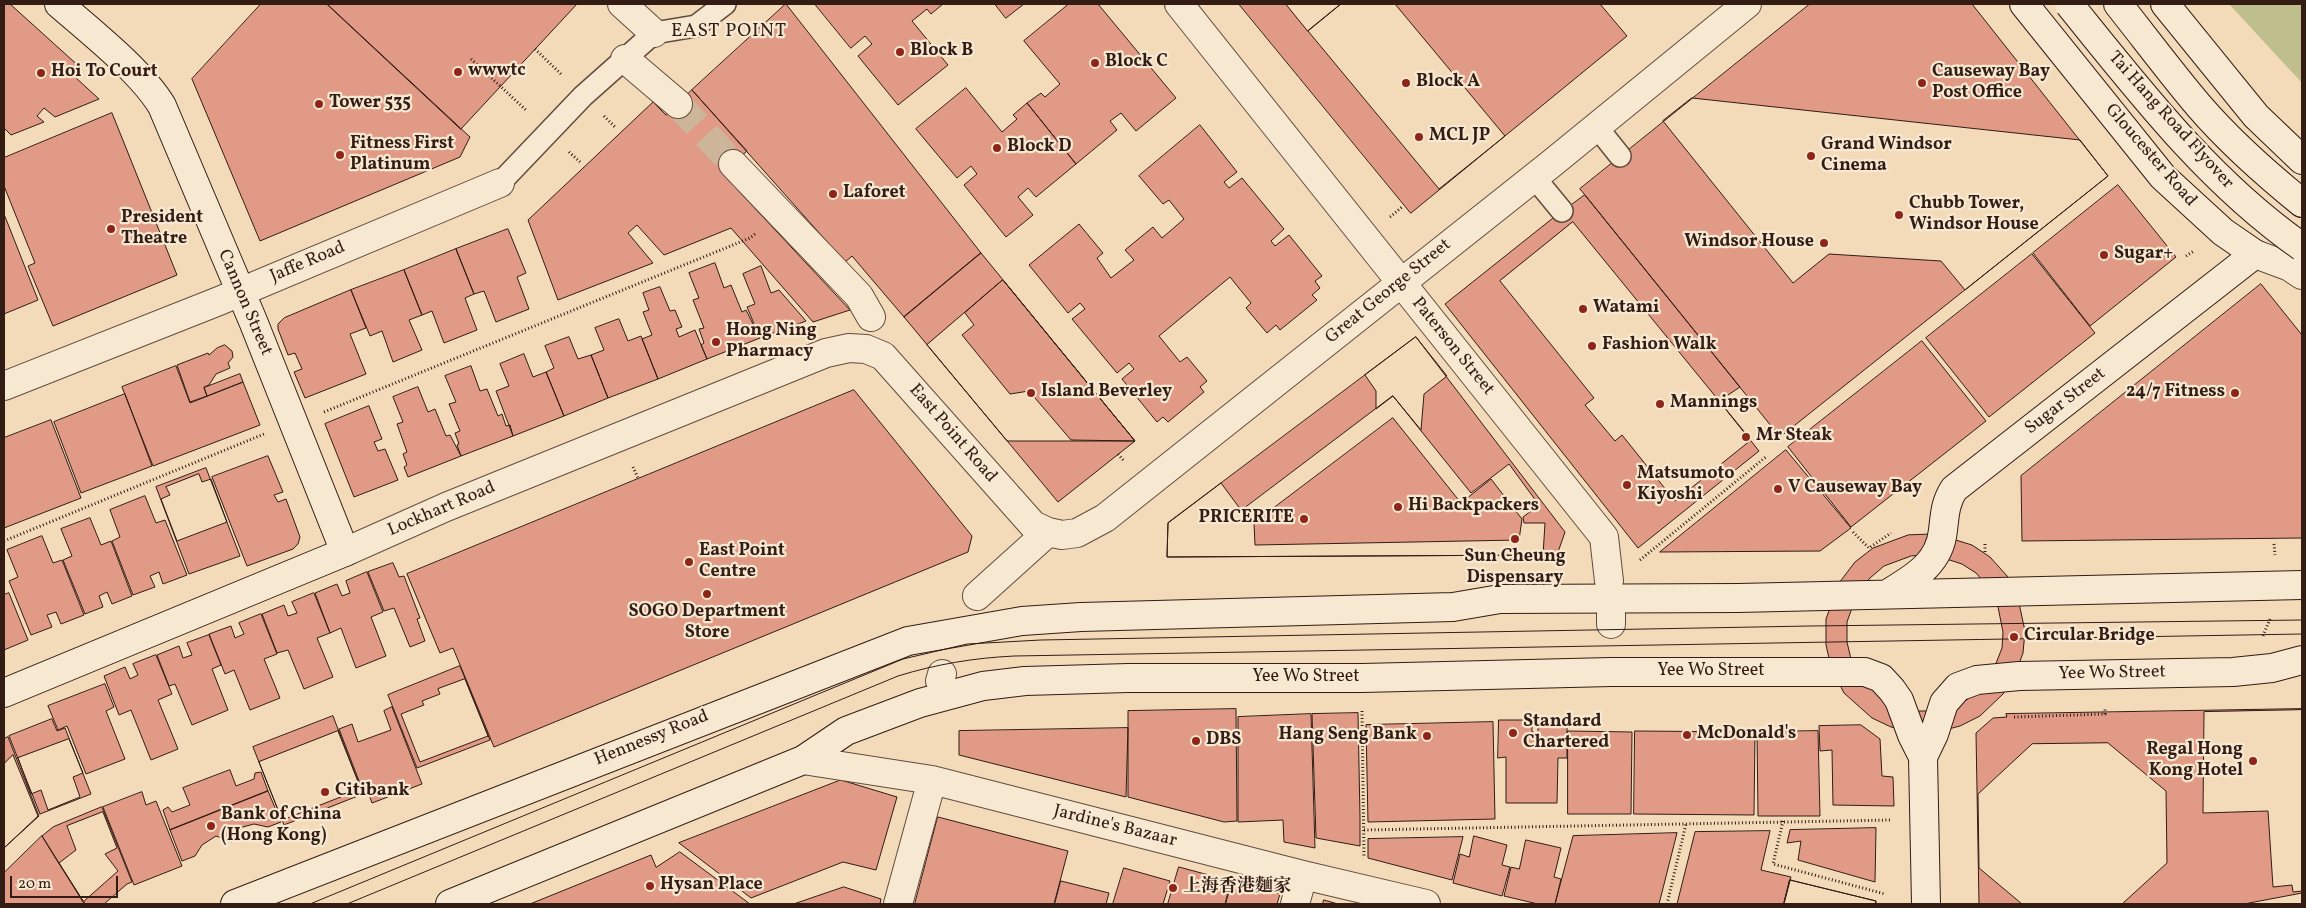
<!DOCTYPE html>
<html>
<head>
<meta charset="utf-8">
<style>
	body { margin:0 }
	#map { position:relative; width:2306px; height:908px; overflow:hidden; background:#f3dbba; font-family:Vollkorn,serif }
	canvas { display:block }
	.frame { position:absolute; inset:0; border:5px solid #321c14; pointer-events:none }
	.scale { position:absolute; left:10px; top:876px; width:108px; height:22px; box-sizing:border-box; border:2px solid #321c14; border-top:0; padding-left:6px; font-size:15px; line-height:18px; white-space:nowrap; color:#321c14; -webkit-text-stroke:4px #f7e8d2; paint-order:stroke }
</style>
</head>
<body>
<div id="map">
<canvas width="2306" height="908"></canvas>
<div class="frame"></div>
<div class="scale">20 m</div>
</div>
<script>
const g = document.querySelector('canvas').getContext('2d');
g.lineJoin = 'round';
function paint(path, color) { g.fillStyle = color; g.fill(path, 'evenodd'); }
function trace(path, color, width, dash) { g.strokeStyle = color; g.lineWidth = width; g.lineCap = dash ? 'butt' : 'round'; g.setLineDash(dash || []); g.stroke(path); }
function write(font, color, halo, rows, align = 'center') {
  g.font = font + ' Vollkorn,"Noto Serif TC",serif'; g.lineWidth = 4.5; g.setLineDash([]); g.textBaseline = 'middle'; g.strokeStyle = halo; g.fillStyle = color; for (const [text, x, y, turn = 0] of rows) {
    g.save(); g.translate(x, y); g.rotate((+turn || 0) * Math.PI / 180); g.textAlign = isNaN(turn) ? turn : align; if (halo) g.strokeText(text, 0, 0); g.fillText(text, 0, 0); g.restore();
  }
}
const green = new Path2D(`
	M2229 4H2302V83Z`);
const building = new Path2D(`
	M4 4H10L82 69 75 77 99 99 55 117 44 108 37 116 44 122 11 135 4 128Z
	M261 4H327L470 137 460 157 260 241 192 79Z
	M327 4H577L461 129Z
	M786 4 981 253 904 317 852 256 845 262 692 90Z
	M815 4H943L931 14 927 9 912 21 948 65 898 105 858 56 872 44 865 36 851 48Z
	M995 4H1024L1006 18Z
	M1069 4H1098L1176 98 1136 131 1121 113 1110 121 1117 130 1076 164 1027 103 1041 93 1045 97 1060 84 1024 41Z
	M1239 4H1600L1627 36 1411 213Z
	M1286 4H1341L1308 31Z
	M1341 4H1395L1505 136 1439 189 1308 31Z
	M1810 4H1972L2108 176 1780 437 1580 189Z
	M966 88 1002 132 1017 119 1013 115 1027 103 1076 164 1036 197 1028 188 1018 197 1033 215 1006 237 964 185 977 174 971 166 957 178 916 129Z
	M692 90 747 151 722 173 850 310 813 322 731 228 664 255 637 225 628 233 653 263 558 300 528 220 653 102 666 115Z
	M1692 98 2080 140 2108 176 1965 290 1941 261 1829 254 1793 283 1663 121Z
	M112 113 177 275 53 326 28 266 35 263 4 186V158Z
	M1200 125 1237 172 1224 182 1229 188 1242 178 1284 229 1271 241 1275 246 1289 235 1322 276 1315 281 1320 288 1312 295 1317 300 1280 330 1276 325 1267 333 1246 308 1251 303 1230 277 1159 336 1180 362 1187 357 1207 381 1200 387 1204 392 1168 422 1163 417 1157 422 1122 379 1134 369 1129 363 1117 373 1072 319 1085 309 1080 303 1068 313 1029 265 1079 224 1103 253 1097 258 1111 278 1134 260 1125 250 1153 227 1162 238 1184 219 1169 200 1163 204 1139 176Z
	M2118 185 2176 257 2090 326 2033 253Z
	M1585 195 1740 387 1719 401 1759 451 1638 548 1445 304 1553 218Z
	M4 214 38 300 4 314Z
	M1573 222 1751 440 1675 501 1622 435 1615 441 1585 405 1594 398 1500 281Z
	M508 229 526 273 517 277 529 309 496 322 484 291 474 294 456 249Z
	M456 249 474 294 465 298 477 330 444 343 432 311 422 315 404 270Z
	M981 253 1135 441 1058 502 904 317Z
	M2032 254 2095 333 1989 417 1926 338Z
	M715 263 724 288 731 285 742 312 746 310 760 338 707 359 701 345 704 343 699 329 704 328 693 300 699 298 689 273Z
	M761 266 771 293 779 290 806 321 760 338 747 307 755 304 743 274Z
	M404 270 422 315 409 320 422 350 393 362 382 331 370 336 351 290Z
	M1003 280 1048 335 1135 441H1007L927 345Z
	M1003 280 1048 335 1135 441 1071 440 1029 391 1010 394 962 335 974 325 965 313Z
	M2261 284 2302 335V538L2022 541 2021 476Z
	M660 287 670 311 675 310 682 327 676 329 679 337 695 330 707 359 658 379 642 339 652 335 643 312 649 310 643 293Z
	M351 290 366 328 350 334 366 374 305 398 294 372 302 369 295 353 288 355 278 329V324L284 318Z
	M619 319 628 341 641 336 658 379 608 398 591 355 604 350 595 328Z
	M569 337 578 359 591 355 608 398 564 416 546 372 554 368 545 346Z
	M1416 337 1447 376 1424 394 1421 430 1393 396 1376 409V391L1365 375Z
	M1416 337 1565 532 1557 555 1167 557 1168 523Z
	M1922 341 1986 421 1851 527 1788 447Z
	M225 345 232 351 233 357 228 363 230 368 216 374 209 385 204 387 207 396 190 402 177 365 208 353 209 355 217 348Z
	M524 354 533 377 546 372 564 416 513 436 496 391 509 386 500 364Z
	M176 366 190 403 243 382 260 425 153 466 122 387Z
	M471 366 480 391 487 389 498 416 502 414 506 426 510 425 513 436 461 456 457 445 459 444 455 433 460 431 449 404 456 402 445 376Z
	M240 374 243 382 207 396 204 388Z
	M418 387 428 412 435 409 446 436 450 435 461 456 408 477 404 467 407 465 403 454 407 452 397 424 403 422 393 397Z
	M854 390 972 536 968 552 494 747 453 648 440 653 407 574Z
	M125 394 152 466 81 493 54 422Z
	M1393 396 1471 493 1509 464 1539 505 1523 517 1524 523H1545L1543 555 1167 557 1168 523 1221 483 1241 510Z
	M369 406 382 439 374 442 378 451 385 449 398 480 354 497 325 424Z
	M1393 418 1461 503 1491 479 1522 519 1519 540 1255 545 1254 523Z
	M51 420 81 498 4 528V438Z
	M1786 450 1851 528 1820 551 1660 552Z
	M268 456 283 492 274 495 278 502 286 499 300 537 298 544 293 549 247 566 212 477Z
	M206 468 240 556 189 574 156 487Z
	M199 474 202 482 211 479 227 522 177 541 161 499 170 495 166 487Z
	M145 496 156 523 165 520 187 575 163 584 159 572 150 576 155 587 133 595 112 541 120 537 110 510Z
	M90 518 101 545 111 541 132 596 112 604 107 592 99 596 103 607 85 614 63 560 72 556 61 529Z
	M1936 534 1972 545 1990 557 2008 577 2017 594 2025 631 2023 653 2013 680 2003 694 1980 716 1960 726 1937 732H1914L1891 727 1872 718 1844 693 1831 667 1826 645V619L1839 583 1855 562 1873 548 1908 535ZM1934 555 1962 564 1976 573 1990 589 1997 602 2003 632 2002 648 1993 671 1986 681 1968 699 1953 706 1934 711H1917L1883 699 1862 680 1851 659 1847 642V622L1857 594 1870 578 1884 566 1911 556Z
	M42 536 53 563 62 560 84 615 61 624 56 612 47 615 52 627 31 635 9 581 18 577 7 550Z
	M393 563 399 577 404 576 420 618 417 619 425 641 410 647 394 608 384 611 368 572Z
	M367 572 383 612 371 617 386 656 356 668 341 628 330 633 315 593 337 584 342 596 350 593 346 581Z
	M9 593 28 640 4 650V595Z
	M314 593 330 633 317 638 333 677 304 689 288 650 277 653 262 614 284 605 288 616 297 613 292 602Z
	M261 614 277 654 264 659 280 698 250 710 234 670 225 674 209 634 231 626 235 638 244 634 239 623Z
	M209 635 221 665 212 669 228 710 192 725 175 684 169 686 157 655 179 646 183 658 192 655 187 643Z
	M156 655 172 694 158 700 178 749 151 760 131 710 119 715 104 676 125 667 130 679 138 675 133 664Z
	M460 666 490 740 417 768 388 695Z
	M465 679 488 736 420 762 401 714 424 705 422 701 440 694 438 689Z
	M105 684 114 707 106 711 125 759 86 774 67 726 58 730 48 706Z
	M392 707 422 784 372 803 368 792 364 794 339 729 352 724 358 742 391 730 384 711Z
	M1236 709 1237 821 1224 822 1128 797V711Z
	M2302 709V893L2244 904H1979L1976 733 1993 718 2007 717 2006 714Z
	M2302 710V891L2293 892 2292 885 2273 887 2268 811 2203 813 2204 712Z
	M1358 713 1360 818V846L1316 838 1312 714Z
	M1311 714 1315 848 1284 842 1283 820 1238 822V717Z
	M333 716 363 794 284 825 253 747Z
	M52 719 57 731 65 728 91 794 40 814 9 736Z
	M1499 720H1532V732L1538 733V720L1567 721V758H1558L1557 803H1506V757L1498 758Z
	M1493 722 1495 819 1368 822 1366 725Z
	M1861 725 1880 739 1882 776 1893 777 1894 806 1833 805 1832 750 1820 751 1819 726Z
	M1128 728 1126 797 959 755V731Z
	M338 731 361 789 282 820 259 762Z
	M1568 731 1632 732 1631 814H1568Z
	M1635 731 1755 732 1754 815 1634 814Z
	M1818 731 1820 816H1758L1757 732Z
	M8 737 39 816 4 848V739Z
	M69 739 83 773 73 777 80 797 48 810 41 790 31 794 18 758Z
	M2108 743 2166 791 2167 863 2122 904H2022L1979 868 1978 794 2032 744Z
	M13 755 38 816 4 848V764Z
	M230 770 236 786 254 779 255 773 261 772 268 791 170 830 163 810 168 807 172 812 190 805 183 788Z
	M841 780 897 797 876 870 843 862 751 898 679 843Z
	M268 791 281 822 268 827 254 824 239 828 232 842 216 836 202 845 195 856 182 861 170 830Z
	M142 792 146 805 156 801 182 866 134 885 103 807Z
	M102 807 132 882 127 884 104 904H85L42 836 53 827Z
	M103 812 117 848 105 854 118 871 83 902 59 863 76 850 67 826Z
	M938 817 1068 851 1054 904H915Z
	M1876 828 1875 882 1798 860 1801 841 1787 843 1790 830Z
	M1770 831 1761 870 1791 877 1784 904H1677L1695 832Z
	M1677 833 1659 904H1555L1573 836Z
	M42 836 56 859 85 904H4V873Z
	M1474 836 1507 845 1502 865 1510 867 1502 896 1453 883 1460 854 1469 857Z
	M1463 837 1452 880 1368 858V839Z
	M1526 840 1561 848 1554 877 1561 879 1555 904H1538L1504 896 1511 867 1519 869Z
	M680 852 750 904H530L651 855 656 867Z
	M1179 867 1231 881 1225 904H1168Z
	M1124 868 1170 881 1163 904H1113Z
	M1790 880 1876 901V904H1784Z
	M1790 880 1876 901 1875 904H1784Z
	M1061 881 1109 893 1106 904H1055Z
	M1232 881 1280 894 1277 904H1226Z
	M844 887 881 899 880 904H794Z
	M1324 900 1338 904H1323Z`);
const streetTunnel = new Path2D(`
	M678 104 733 164`);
const path = new Path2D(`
	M535 49 562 75
	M471 59 527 111
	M604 116 616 128
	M569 152 580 162
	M1390 217 1402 207
	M2186 256 2194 251
	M324 412 750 238 755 234
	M1118 454 1124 461
	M633 467 638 478
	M1853 532 1869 548 1891 533
	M4 541 264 434
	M2274 544 2275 555
	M1985 552V543
	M1640 560 1767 456
	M2263 636 2270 619
	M1362 711 1364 857
	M2014 717 2105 714V707
	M1783 821 1773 864 1885 894
	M1364 830 1892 820
	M1667 904 1686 824`);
const lane = new Path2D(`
	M1596 126 1620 156
	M1534 177 1562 211
	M500 183 583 96 654 33 696 26 725 4`);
const street = new Path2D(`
	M622 4 654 33
	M1179 4 1604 537 1609 581
	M625 59 678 104
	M733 164 859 296 871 317
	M2255 254 2290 267 2302 275
	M4 386 219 301 500 183
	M345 552 446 507 826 353 849 348 866 349 883 356 1033 525 1048 532 1062 535 1077 533 1105 518 1551 164 1747 4
	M977 596 1048 532
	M1611 614V624
	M940 681 942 674
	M803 760 932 780 1303 875 1426 904
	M898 904 932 780
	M1295 904 1303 875`);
const secondary = new Path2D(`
	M2118 4C2145 38 2171 73 2199 106 2230 142 2265 173 2302 203
	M2165 4 2256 116 2302 160
	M1889 593C1915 577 1940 563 1943 530 1945 514 1945 503 1954 489L2255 254 2223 232 2163 177 2024 4
	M4 693 345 552 253 321 162 106C141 71 91 32 59 4
	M235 904 908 641 1022 621 1081 617 1453 607 1500 599 1738 598 2302 585
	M450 904 803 760 846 731 920 703 983 686 1025 681 1128 678H1362L1611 672H1865L1881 678 1892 690 1899 700 1912 735 1923 757
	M1926 904 1923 757 1934 734 1944 703 1958 687 1977 680 2019 676 2233 672 2272 668 2302 660`);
const tram = new Path2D(`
	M310 904 903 659 967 644 1041 640 1810 626 2302 620
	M347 904 898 676C937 664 974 658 1014 656L2302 634`);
const secondaryBridge = new Path2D(`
	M2069 4C2140 92 2209 182 2302 247`);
const markers = [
	[900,52,5,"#8f2418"],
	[1095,63,5,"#8f2418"],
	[458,72,5,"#8f2418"],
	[41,73,5,"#8f2418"],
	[1406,83,5,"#8f2418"],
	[1922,83,5,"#8f2418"],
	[319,104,5,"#8f2418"],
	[1419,137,5,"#8f2418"],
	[997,148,5,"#8f2418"],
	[340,155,5,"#8f2418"],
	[1811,156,5,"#8f2418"],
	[833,194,5,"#8f2418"],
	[1899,215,5,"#8f2418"],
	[111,229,5,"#8f2418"],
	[1824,243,5,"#8f2418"],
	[2104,255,5,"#8f2418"],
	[1583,309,5,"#8f2418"],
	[716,342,5,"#8f2418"],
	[1592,346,5,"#8f2418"],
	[1031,393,5,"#8f2418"],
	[2235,393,5,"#8f2418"],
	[1660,404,5,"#8f2418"],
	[1746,437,5,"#8f2418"],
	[1627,485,5,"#8f2418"],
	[1778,489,5,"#8f2418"],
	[1398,507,5,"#8f2418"],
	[1304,519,5,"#8f2418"],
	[1515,539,5,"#8f2418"],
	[689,562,5,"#8f2418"],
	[707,594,5,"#8f2418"],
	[2014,637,5,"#8f2418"],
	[1513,733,5,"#8f2418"],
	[1687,735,5,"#8f2418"],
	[1427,736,5,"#8f2418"],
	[1196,741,5,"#8f2418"],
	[2253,761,5,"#8f2418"],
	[325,792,5,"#8f2418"],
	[211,826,5,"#8f2418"],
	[650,886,5,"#8f2418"],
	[1173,888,5,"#8f2418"]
];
const poiNames = [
	["Block B",910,52],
	["Block C",1105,63],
	["wwwtc",468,72],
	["Hoi To Court",51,73],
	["Causeway Bay",1932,73],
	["Post Office",1932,94],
	["Block A",1416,83],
	["Tower 535",329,104],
	["MCL JP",1429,137],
	["Fitness First",350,145],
	["Platinum",350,166],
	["Grand Windsor",1821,146],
	["Cinema",1821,167],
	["Block D",1007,148],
	["Laforet",843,194],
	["Chubb Tower,",1909,205],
	["Windsor House",1909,226],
	["President",121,219],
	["Theatre",121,240],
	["Windsor House",1814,243,"right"],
	["Sugar+",2114,255],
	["Watami",1593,309],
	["Hong Ning",726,332],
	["Pharmacy",726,353],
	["Fashion Walk",1602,346],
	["Island Beverley",1041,393],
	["24/7 Fitness",2225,393,"right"],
	["Mannings",1670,404],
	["Mr Steak",1756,437],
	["Matsumoto",1637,475],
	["Kiyoshi",1637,496],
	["V Causeway Bay",1788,489],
	["Hi Backpackers",1408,507],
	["PRICERITE",1294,519,"right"],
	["East Point",699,552],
	["Centre",699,573],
	["Sun Cheung",1515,558,"center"],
	["Dispensary",1515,579,"center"],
	["SOGO Department",707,613,"center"],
	["Store",707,634,"center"],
	["Circular Bridge",2024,637],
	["Standard",1523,723],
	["Chartered",1523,744],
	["McDonald's",1697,735],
	["Hang Seng Bank",1417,736,"right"],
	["DBS",1206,741],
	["Regal Hong",2243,751,"right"],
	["Kong Hotel",2243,772,"right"],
	["Citibank",335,792],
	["Bank of China",221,816],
	["(Hong Kong)",221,837],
	["Hysan Place",660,886],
	["上海香港麵家",1183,888]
];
const streetNames = [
	["Tai Hang Road Flyover",2170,121,48],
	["Gloucester Road",2150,156,49],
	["Jaffe Road",308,263,-23],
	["Great George Street",1389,292,-39],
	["Cannon Street",244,303,67],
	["Paterson Street",1452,347,51],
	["Sugar Street",2066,402,-38],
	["East Point Road",952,434,49],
	["Lockhart Road",442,510,-23],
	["Yee Wo Street",1711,672],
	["Yee Wo Street",2112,674,-1],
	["Yee Wo Street",1306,678],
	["Hennessy Road",652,739,-22],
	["Jardine's Bazaar",1115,827,14]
];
const neighbourhoodNames = [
	["EAST POINT",729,33]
];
paint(green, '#bfbf8d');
paint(building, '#e19a85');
trace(building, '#321c14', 1);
trace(streetTunnel, '#ccb599', 28, [28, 14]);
trace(lane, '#624c3e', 24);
trace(street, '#624c3e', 30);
trace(secondary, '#321c14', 30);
trace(path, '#321c14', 3, [1, 2.5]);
trace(lane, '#f7e8d2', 21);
trace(street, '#f7e8d2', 28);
trace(secondary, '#f7e8d2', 28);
trace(tram, '#321c14', 1);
trace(secondaryBridge, '#321c14', 30, []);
trace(secondaryBridge, '#f7e8d2', 28);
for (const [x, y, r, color] of markers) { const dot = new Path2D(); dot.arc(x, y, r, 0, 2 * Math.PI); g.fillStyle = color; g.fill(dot); trace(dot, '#f7e8d2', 2); }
write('bold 18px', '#321c14', '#f7e8d2', poiNames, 'left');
write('18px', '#321c14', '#f7e8d2', streetNames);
g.letterSpacing = '1px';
write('19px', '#321c14', '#f7e8d2', neighbourhoodNames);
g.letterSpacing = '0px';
</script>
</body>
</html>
